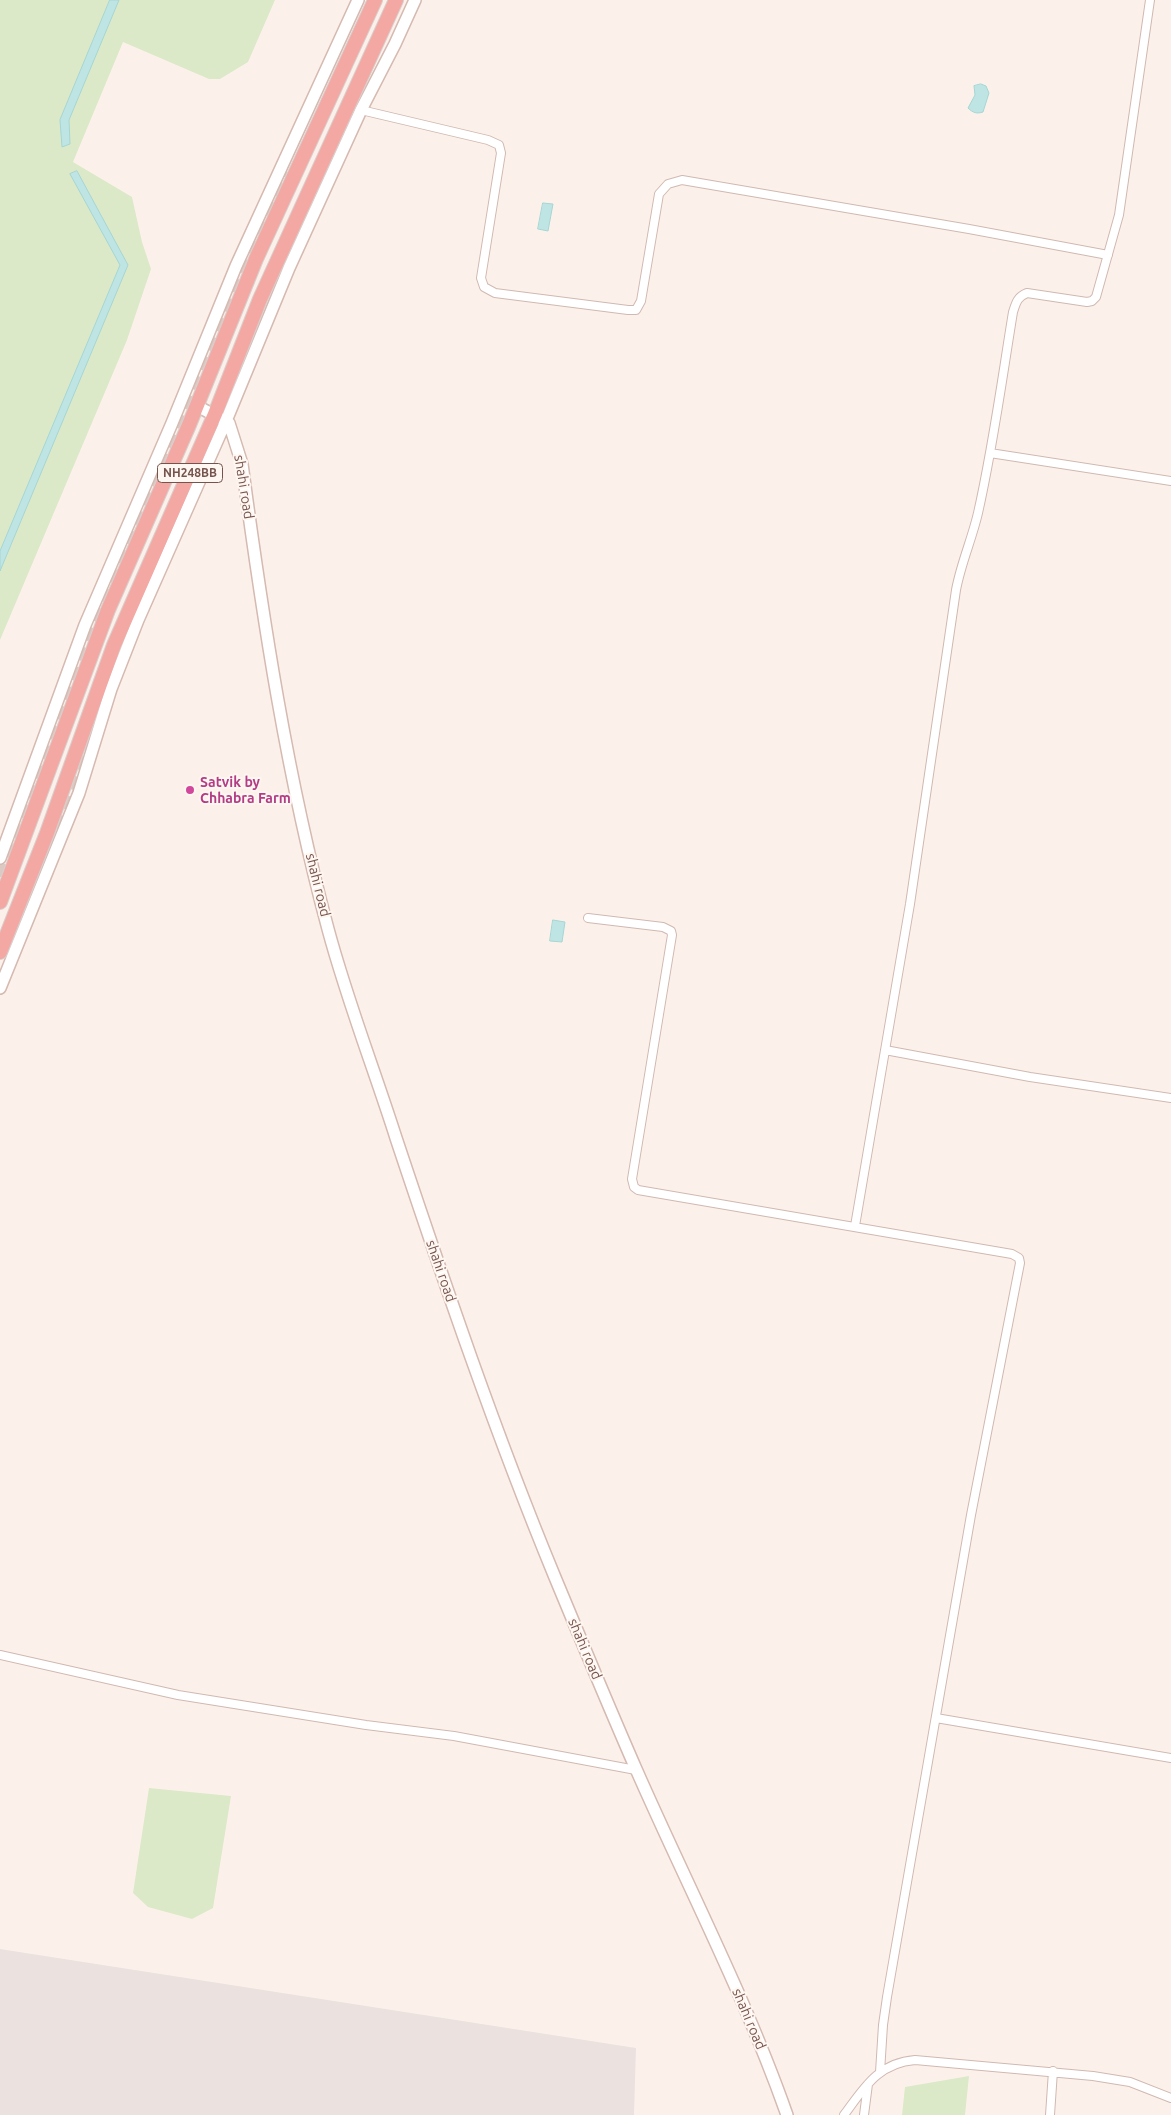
<!DOCTYPE html>
<html>
<head>
<meta charset="utf-8">
<style>
	body { margin:0 }
	canvas { display:block; background:#fcf1ea }
</style>
</head>
<body>
<canvas width="1171" height="2115"></canvas>
<script>
const g = document.querySelector('canvas').getContext('2d');
g.lineJoin = 'round';
function paint(path, color) { g.fillStyle = color; g.fill(path, 'evenodd'); }
function trace(path, color, width, dash) { g.strokeStyle = color; g.lineWidth = width; g.lineCap = dash ? 'butt' : 'round'; g.setLineDash(dash || []); g.stroke(path); }
function write(font, color, halo, rows, align = 'center') {
  g.font = font + ' Ubuntu,sans-serif'; g.lineWidth = 4; g.setLineDash([]); g.textBaseline = 'middle'; g.strokeStyle = halo; g.fillStyle = color; for (const [text, x, y, turn = 0] of rows) {
    g.save(); g.translate(x, y); g.rotate((+turn || 0) * Math.PI / 180); g.textAlign = isNaN(turn) ? turn : align; if (halo) g.strokeText(text, 0, 0); g.fillText(text, 0, 0); g.restore();
  }
}
const industrial = new Path2D(`
	M0 1949 636 2048 634 2115H0Z`);
const green = new Path2D(`
	M0 0H275L248 62 220 79H209L123 42 73 162 132 197 142 242 151 269 127 340 0 640Z
	M149 1788 231 1796 213 1908 192 1919 148 1907 133 1893Z
	M969 2076 965 2115H902L905 2087Z`);
const water = new Path2D(`
	M110 0H119L69 120 70 144 62 147 60 120Z
	M981 84 986 86 989 93 983 112C977 114 973 113 968 108L975 95 974 86Z
	M77 171 128 265 0 571V551L120 265 70 174Z
	M543 203 553 204 548 231 538 229Z
	M553 920 565 922 562 942 550 941Z`);
const highwayTunnel = new Path2D(`
	M284 262 343 133
	M51 849 100 709
	M0 877 22 823 75 666 285 171`);
const street = new Path2D(`
	M361 110 488 140 499 145 501 153 481 278 484 287 495 293 628 310H636L641 301 659 194 668 184 682 180 969 229 1108 255
	M990 453 1171 481
	M588 918 663 927 671 931 672 935 632 1179 634 1187 638 1190 1012 1254 1019 1258 1020 1263 971 1515 887 1997 883 2025 880 2072
	M885 1050 1030 1077 1171 1098
	M855 1226 910 904 956 590C961 563 972 539 978 513 993 447 1002 379 1013 312 1016 303 1017 297 1027 293L1087 302 1092 301 1096 297 1119 215 1150 0
	M0 1655 178 1695 366 1725 454 1736 636 1770
	M936 1718 1171 1758
	M844 2115C864 2088 878 2063 915 2060L1093 2076 1130 2082 1171 2098
	M864 2115 868 2084
	M1050 2115 1053 2071`);
const secondary = new Path2D(`
	M197 406 229 423 242 464C263 620 287 777 328 929 347 1000 374 1069 396 1138 445 1285 495 1432 554 1575 581 1640 608 1705 636 1769 687 1885 745 1996 787 2115
	M0 858 85 625 172 423 236 266 358 0
	M0 988 79 793 111 689 138 620 226 421 289 268 361 110 395 44 415 0`);
const highway = new Path2D(`
	M0 902 108 610 189 425 256 259 375 0
	M0 952 47 833 114 645 215 414 260 299 396 0`);
const markers = [
	[190,790,5,"#d1479c"]
];
const shields = [
	[190,473,65]
];
const shieldNames = [
	["NH248BB",190,473]
];
const streetNames = [
	["shahi road",244,487,81],
	["shahi road",318,885,76],
	["shahi road",441,1271,71],
	["shahi road",585,1649,67],
	["shahi road",749,2019,67]
];
const hotelNames = [
	["Satvik by",200,782],
	["Chhabra Farm",200,798]
];
paint(industrial, '#ebe2df');
paint(green, '#dce9c8');
paint(water, '#bee5e3');
trace(water, '#a5d6d4', 1);
trace(highwayTunnel, '#dacac3', 14, [14, 7]);
trace(street, '#d0b9b2', 10);
trace(secondary, '#d5bab2', 14);
trace(highway, '#d9cfcd', 16);
trace(street, '#fff', 8);
trace(secondary, '#fff', 11);
trace(highway, '#f3a8a4', 14);
for (const [x, y, r, color] of markers) { const dot = new Path2D(); dot.arc(x, y, r, 0, 2 * Math.PI); g.fillStyle = color; g.fill(dot); trace(dot, '#fef6f0', 2); }
for (const [x, y, w] of shields) { const box = new Path2D(); box.roundRect(x - w / 2, y - 9.5, w, 19, 4); g.fillStyle = '#fef6f0'; g.fill(box); trace(box, '#76544e', 1); }
write('bold 12px', '#76544e', null, shieldNames);
write('14px', '#76544e', '#fef6f0', streetNames);
write('bold 14px', '#b23c85', '#fef6f0', hotelNames, 'left');
</script>
</body>
</html>
